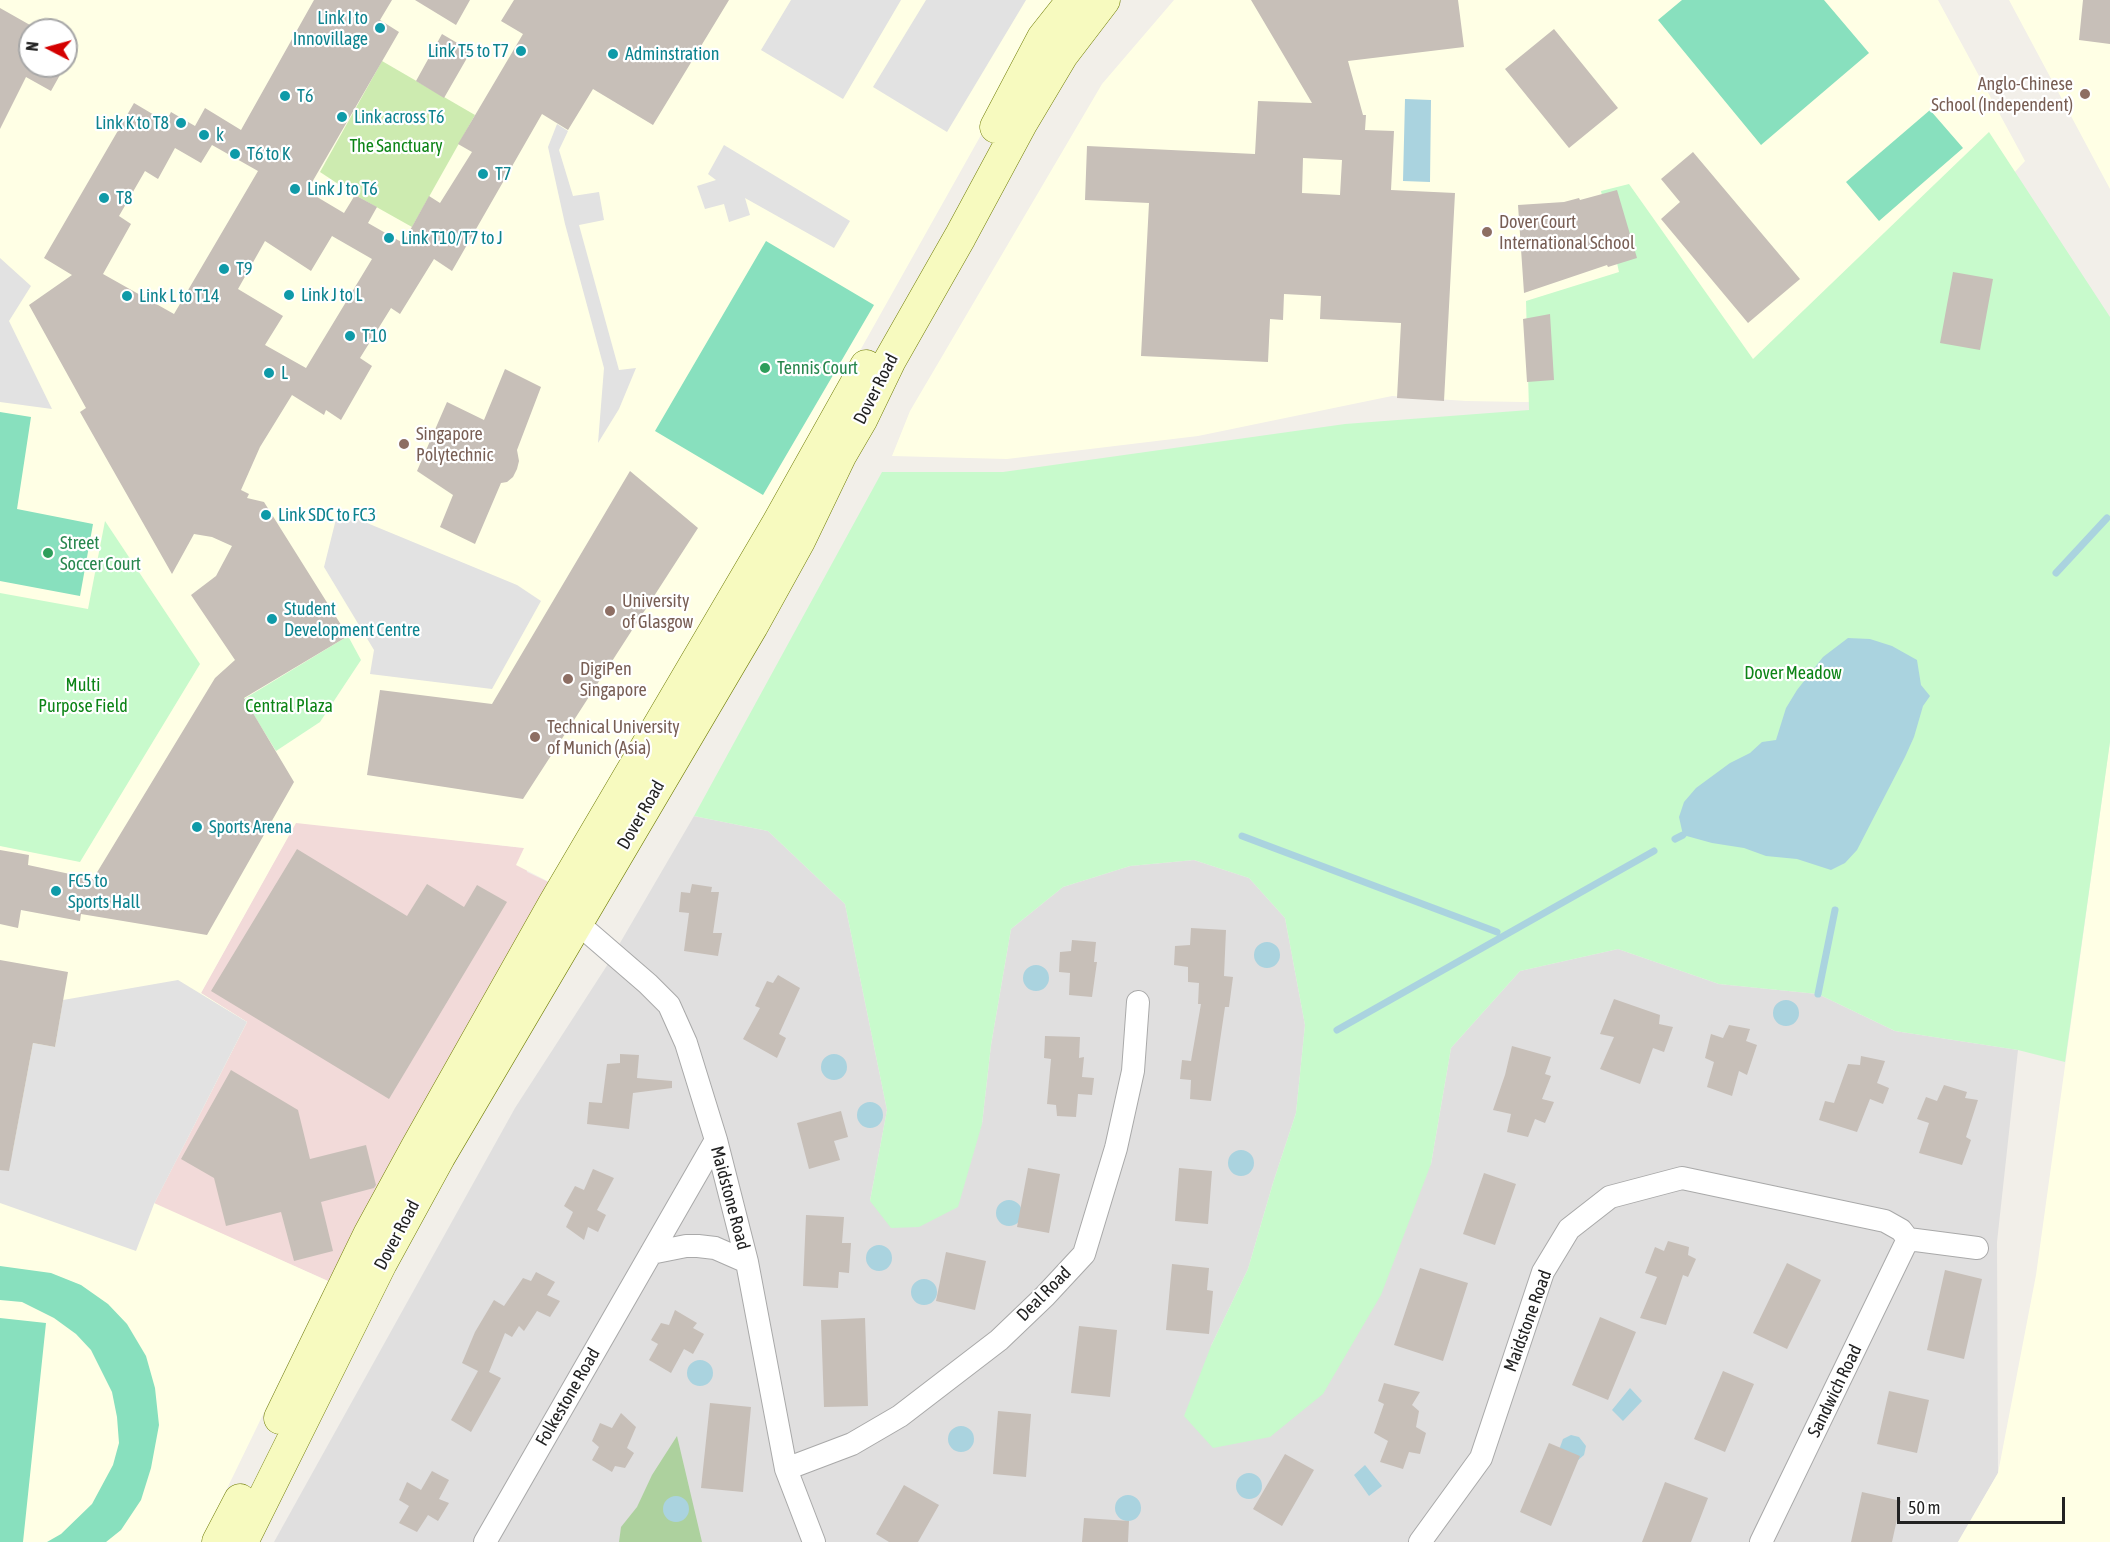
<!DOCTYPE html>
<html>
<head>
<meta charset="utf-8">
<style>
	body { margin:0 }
	#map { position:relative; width:2110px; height:1542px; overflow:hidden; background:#f2efe9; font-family:"Asap Condensed",sans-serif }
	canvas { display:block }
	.north { position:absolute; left:18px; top:18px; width:60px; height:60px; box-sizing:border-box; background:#fff; border:2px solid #a7a7a7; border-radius:50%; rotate:276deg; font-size:16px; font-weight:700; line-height:24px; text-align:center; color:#222 }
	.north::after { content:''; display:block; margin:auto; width:21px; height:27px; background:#d40000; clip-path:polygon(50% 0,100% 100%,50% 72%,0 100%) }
	.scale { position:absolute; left:1897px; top:1497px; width:168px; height:27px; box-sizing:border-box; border:3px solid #222; border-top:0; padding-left:8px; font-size:18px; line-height:21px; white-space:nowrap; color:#222; -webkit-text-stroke:4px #fff; paint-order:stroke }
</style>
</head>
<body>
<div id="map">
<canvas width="2110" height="1542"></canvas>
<div class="north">N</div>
<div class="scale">50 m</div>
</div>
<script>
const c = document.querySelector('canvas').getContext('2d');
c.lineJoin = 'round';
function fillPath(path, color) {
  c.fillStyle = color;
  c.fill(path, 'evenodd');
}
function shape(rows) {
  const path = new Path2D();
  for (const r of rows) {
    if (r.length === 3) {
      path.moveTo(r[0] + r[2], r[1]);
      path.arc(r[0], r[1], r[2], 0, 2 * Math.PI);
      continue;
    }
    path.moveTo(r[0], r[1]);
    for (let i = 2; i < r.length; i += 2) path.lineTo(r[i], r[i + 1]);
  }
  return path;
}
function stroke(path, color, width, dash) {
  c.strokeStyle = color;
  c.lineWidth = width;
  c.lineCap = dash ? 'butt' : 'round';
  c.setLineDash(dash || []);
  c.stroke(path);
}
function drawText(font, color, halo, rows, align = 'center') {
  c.font = font + ' "Asap Condensed",sans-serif';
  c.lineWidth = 4.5;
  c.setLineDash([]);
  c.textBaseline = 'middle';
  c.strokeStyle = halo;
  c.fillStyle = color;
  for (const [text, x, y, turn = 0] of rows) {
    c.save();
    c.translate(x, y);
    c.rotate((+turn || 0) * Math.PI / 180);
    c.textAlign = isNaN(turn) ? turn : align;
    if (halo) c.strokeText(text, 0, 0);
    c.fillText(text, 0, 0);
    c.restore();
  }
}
const residential = shape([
	[694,816,768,831,845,904,887,1110,870,1201,982,1124,991,1045,1011,929,1063,887,1130,866,1194,860,1249,878,1285,918,1305,1025,1296,1113,1273,1183,1248,1269,1211,1346,1431,1164,1451,1048,1520,971,1618,949,1719,984,1818,994,1895,1031,2018,1050,1997,1242,1998,1473,1958,1542,274,1542,515,1108,606,967]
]);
const commercial = shape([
	[296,822,525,848,527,872,559,887,328,1281,154,1204,247,1022,201,993]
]);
const education = shape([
	[0,0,1066,0,1036,37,559,887,516,865,524,848,296,823,201,993,247,1022,154,1203,328,1281,201,1542,0,1542],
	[30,30,66,30,66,66,30,66],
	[1174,0,1938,0,2025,161,1895,302,1750,406,1466,401,1392,396,1198,436,1007,459,892,456,910,411,1102,84],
	[2009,0,2110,0,2110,189],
	[2110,741,2110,1542,1958,1542,1998,1473,2036,1275]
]);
const grass = shape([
	[382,61,475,115,412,227,355,195,320,172]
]);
const forest = shape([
	[677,1436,702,1542,619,1542,621,1527,637,1507,652,1475]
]);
const park = shape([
	[1989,132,2110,317,2110,742,2065,1062,2018,1050,1895,1031,1818,994,1719,984,1618,949,1520,971,1451,1048,1431,1164,1381,1295,1323,1394,1270,1437,1213,1448,1184,1416,1211,1346,1248,1269,1273,1183,1296,1113,1305,1025,1285,918,1249,878,1194,860,1130,866,1063,887,1011,929,991,1045,982,1124,958,1207,919,1227,891,1228,870,1201,887,1110,845,904,768,831,694,816,882,472,1003,472,1345,424,1529,410,1526,301,1619,272,1601,191,1629,184,1753,359],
	[105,521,200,664,80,862,0,846,0,593,88,609],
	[348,636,361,660,320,722,276,751,244,699]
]);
const pitch = shape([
	[1682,0,1824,0,1869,53,1761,145,1658,20],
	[1930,110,1963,148,1879,221,1846,182],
	[766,241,874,305,763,495,655,431],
	[0,412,31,417,17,509,93,524,80,596,0,581],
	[0,1266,51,1273,81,1285,108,1304,127,1324,146,1356,155,1388,159,1425,151,1468,141,1500,121,1530,106,1542,47,1542,61,1534,92,1504,113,1465,119,1443,117,1417,112,1392,91,1350,76,1334,54,1318,22,1302,0,1300],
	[0,1318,46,1323,23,1542,0,1542]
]);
const parking = shape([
	[791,0,901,0,843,99,761,50],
	[926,0,1026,0,947,132,873,87],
	[557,124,568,131,559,150,573,196,599,192,604,220,579,225,619,370,636,368,619,409,598,443,604,368,565,224,548,147],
	[724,145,850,221,834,248,745,198,750,215,729,222,724,204,705,209,697,186,716,180,708,174],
	[0,258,31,286,9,321,52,409,0,402],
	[338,511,517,585,541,601,492,689,370,674,374,650,324,567],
	[178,980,247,1022,154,1204,136,1251,0,1203,0,1152,12,1154,33,1043,55,1047,63,1000]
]);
const water = shape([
	[1405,99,1431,100,1430,182,1403,181],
	[1848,638,1870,639,1892,646,1917,660,1921,685,1930,696,1923,706,1914,737,1905,757,1857,850,1845,863,1831,870,1797,859,1766,856,1744,848,1712,843,1683,835,1679,817,1684,802,1696,788,1730,763,1750,753,1762,742,1776,740,1786,708,1797,690,1823,657],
	[1267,955,13],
	[1036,978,13],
	[1786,1013,13],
	[834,1067,13],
	[870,1115,13],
	[1241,1163,13],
	[1009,1213,13],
	[879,1258,13],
	[924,1292,13],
	[700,1373,13],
	[1630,1388,1642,1401,1623,1421,1612,1410],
	[961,1439,13],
	[1571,1435,1579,1437,1586,1446,1584,1455,1577,1461,1559,1450,1563,1439],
	[1365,1465,1382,1486,1369,1496,1354,1475],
	[1249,1486,13],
	[1128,1508,13],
	[676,1509,13]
]);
const stream = shape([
	[2056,573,2107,518],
	[1242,836,1497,932],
	[1675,839,1683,835],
	[1818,994,1835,910],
	[1337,1030,1654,851]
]);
const building = shape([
	[314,0,392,0,380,20,399,32,307,191,344,213,355,195,377,207,368,223,403,243,429,196,440,203,472,152,458,144,523,34,501,21,514,0,729,0,653,125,593,89,568,130,542,114,452,271,434,259,400,314,391,308,360,358,372,366,341,420,326,410,324,415,292,395,260,447,241,490,249,494,247,498,264,502,348,636,244,698,294,782,207,935,81,914,80,921,21,910,18,928,0,924,0,850,29,855,28,865,93,879,215,678,235,660,191,595,216,576,232,546,212,537,194,534,172,574,80,412,86,408,29,305,72,275,44,258,134,103,166,122,171,112,195,126,205,108,241,130],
	[212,145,258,171,174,314,103,274,131,224,119,216,145,171,158,179,175,148,201,163],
	[332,236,372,259,306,368,265,345,283,316,238,289,265,241,311,271],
	[415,0,470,0,456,25],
	[1251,0,1458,0,1464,47,1348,61,1363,115,1366,115,1365,130,1394,131,1391,190,1455,193,1444,401,1397,398,1401,323,1320,319,1321,296,1284,294,1283,320,1270,319,1268,362,1141,356,1149,203,1085,200,1087,146,1255,154,1258,101,1312,103],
	[1303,158,1342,160,1340,195,1302,193],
	[2083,0,2110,0,2110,44,2079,40],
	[0,8,30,25,30,66,65,66,51,91,26,77,0,129],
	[1554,29,1618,108,1569,148,1505,69],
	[442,34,471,51,444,98,416,81],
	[1693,152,1800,279,1748,323,1661,219,1680,202,1661,179],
	[1617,190,1637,258,1608,267,1607,265,1524,293,1518,205,1564,202,1579,198,1580,200],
	[1953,272,1993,279,1980,350,1940,343],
	[1550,314,1554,380,1527,382,1523,319],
	[505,369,541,387,517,450,519,461,517,469,513,477,507,482,501,483,475,544,440,527,453,495,417,471,447,402,484,420],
	[630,471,698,528,523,799,367,775,380,690,492,704],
	[297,849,407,916,427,884,464,907,477,885,507,902,389,1099,211,991],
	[692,884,712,887,711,892,719,892,713,933,722,933,718,956,684,951,689,913,679,912,681,892,690,893],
	[1191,928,1226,930,1224,976,1233,977,1229,1007,1225,1007,1211,1101,1190,1099,1191,1080,1180,1079,1182,1060,1191,1061,1201,1004,1198,1004,1199,983,1188,982,1188,967,1174,965,1175,946,1190,945],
	[1072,940,1096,942,1094,962,1097,962,1092,997,1069,995,1070,973,1059,972,1060,952,1071,951],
	[0,960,68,972,55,1047,33,1043,9,1171,0,1170],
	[778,975,800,988,779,1034,786,1038,777,1058,743,1039,760,1008,755,1006,767,981,773,983],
	[1614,999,1660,1015,1659,1024,1673,1027,1664,1052,1653,1048,1640,1084,1600,1069,1614,1037,1600,1034],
	[1729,1025,1750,1029,1746,1041,1757,1045,1747,1075,1739,1071,1732,1096,1707,1087,1714,1062,1705,1058,1711,1034,1723,1038],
	[1045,1036,1080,1037,1079,1058,1084,1057,1082,1077,1094,1078,1092,1095,1078,1094,1076,1117,1057,1116,1056,1105,1047,1104,1051,1059,1044,1058],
	[1512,1046,1551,1057,1545,1074,1551,1076,1542,1099,1554,1102,1545,1123,1535,1119,1528,1137,1507,1132,1511,1114,1493,1110,1505,1075],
	[620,1054,639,1055,637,1078,672,1081,672,1088,633,1093,629,1129,587,1124,589,1102,602,1103,607,1064,620,1063],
	[1861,1056,1885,1061,1877,1083,1889,1088,1883,1104,1870,1099,1857,1132,1819,1120,1825,1101,1834,1103,1848,1064,1860,1065],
	[231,1070,298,1110,310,1159,366,1145,376,1185,374,1188,321,1202,333,1251,294,1261,281,1212,226,1226,214,1178,181,1159],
	[1944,1085,1967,1092,1965,1098,1978,1100,1966,1137,1971,1140,1962,1165,1919,1153,1929,1123,1917,1119,1926,1097,1937,1101],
	[841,1111,848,1137,834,1141,840,1160,809,1169,797,1123],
	[1028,1168,1060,1174,1049,1233,1017,1227],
	[1179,1168,1212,1171,1208,1224,1175,1221],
	[593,1169,614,1178,597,1210,606,1215,598,1232,588,1227,584,1240,566,1227,573,1212,564,1206,575,1186,584,1190],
	[1484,1173,1516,1184,1495,1245,1463,1234],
	[806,1215,844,1217,842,1243,851,1243,849,1273,839,1272,838,1288,803,1286],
	[1668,1241,1689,1247,1688,1255,1696,1259,1688,1277,1683,1275,1666,1325,1640,1318,1657,1277,1645,1273,1655,1247,1664,1251],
	[946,1252,986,1261,975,1310,936,1301],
	[1787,1263,1821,1280,1787,1349,1753,1333],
	[1172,1264,1209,1268,1207,1290,1213,1291,1209,1334,1166,1330],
	[1420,1268,1468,1283,1443,1361,1394,1345],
	[1945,1270,1982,1279,1964,1359,1927,1350],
	[536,1272,555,1282,547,1295,560,1301,550,1317,537,1311,524,1331,519,1326,512,1337,505,1333,489,1372,501,1378,471,1432,451,1420,478,1371,462,1363,475,1332,494,1300,504,1306,523,1278,531,1281],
	[675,1310,697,1323,693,1328,704,1334,693,1354,684,1349,671,1373,649,1360,658,1344,651,1340,661,1323,669,1325],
	[1600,1317,1636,1332,1608,1400,1572,1385],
	[865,1318,868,1406,824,1407,821,1320],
	[1079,1326,1117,1330,1110,1397,1071,1393],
	[1723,1371,1754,1384,1725,1452,1694,1439],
	[1384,1383,1420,1392,1412,1405,1419,1411,1416,1427,1426,1433,1420,1454,1409,1452,1403,1469,1380,1462,1388,1441,1374,1433,1384,1404,1378,1401],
	[1889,1391,1929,1400,1917,1453,1877,1444],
	[710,1403,751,1407,743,1492,701,1488],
	[998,1411,1031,1414,1026,1477,993,1474],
	[621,1413,636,1427,627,1448,634,1453,625,1468,615,1466,612,1472,592,1460,599,1447,592,1441,600,1423,612,1428],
	[1549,1443,1580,1456,1551,1526,1520,1512],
	[1285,1454,1314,1470,1282,1526,1253,1509],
	[432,1471,449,1480,439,1499,449,1503,438,1521,428,1515,417,1532,399,1523,409,1506,399,1500,407,1482,421,1490],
	[1665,1482,1708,1498,1691,1542,1642,1542],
	[904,1485,939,1505,918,1542,889,1542,876,1534],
	[1862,1492,1901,1501,1892,1542,1851,1542],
	[1084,1518,1129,1521,1128,1542,1082,1542]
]);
const street = shape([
	[567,914,648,984,669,1005,686,1043,716,1140,747,1262,786,1469,814,1542],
	[1908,1239,1977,1248],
	[651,1253,686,1246,698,1246,715,1248,747,1262],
	[786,1469,852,1444,900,1416,999,1340,1045,1296,1084,1254,1116,1148,1133,1071,1138,1002],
	[485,1542,716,1140],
	[1420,1542,1481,1458,1543,1272,1569,1229,1610,1197,1682,1178,1885,1221,1901,1230,1908,1239],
	[1761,1542,1908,1239]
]);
const secondary = shape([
	[996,127,1043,38,1073,0],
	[280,1418,369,1235,417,1147,554,904,778,523,866,366],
	[218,1542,240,1500],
	[242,1542,381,1263,439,1157,752,626,799,541,840,456,861,420,890,360,960,237,1022,122,1062,55,1104,0]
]);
const markers = [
	[380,28,6,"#0f9aa8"],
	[521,51,6,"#0f9aa8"],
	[613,54,6,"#0f9aa8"],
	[2085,94,6,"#8d6e63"],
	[285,96,6,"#0f9aa8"],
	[342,117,6,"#0f9aa8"],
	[181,123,6,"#0f9aa8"],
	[204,135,6,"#0f9aa8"],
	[235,154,6,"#0f9aa8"],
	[483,174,6,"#0f9aa8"],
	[295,189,6,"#0f9aa8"],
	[104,198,6,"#0f9aa8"],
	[1487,232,6,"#8d6e63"],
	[389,238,6,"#0f9aa8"],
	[224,269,6,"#0f9aa8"],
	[289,295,6,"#0f9aa8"],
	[127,296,6,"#0f9aa8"],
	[350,336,6,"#0f9aa8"],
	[765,368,6,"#2e9e5b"],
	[269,373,6,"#0f9aa8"],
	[404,444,6,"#8d6e63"],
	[266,515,6,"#0f9aa8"],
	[48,553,6,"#2e9e5b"],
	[610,611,6,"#8d6e63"],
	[272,619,6,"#0f9aa8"],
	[568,679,6,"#8d6e63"],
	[535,737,6,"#8d6e63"],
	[197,827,6,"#0f9aa8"],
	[56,891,6,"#0f9aa8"]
];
const cultureNames = [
	["Link I to",368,18,"right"],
	["Innovillage",368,39,"right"],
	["Link T5 to T7",509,51,"right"],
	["Adminstration",625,54],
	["T6",297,96],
	["Link across T6",354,117],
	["Link K to T8",169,123,"right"],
	["k",216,135],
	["T6 to K",247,154],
	["T7",495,174],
	["Link J to T6",307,189],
	["T8",116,198],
	["Link T10/T7 to J",401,238],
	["T9",236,269],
	["Link J to L",301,295],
	["Link L to T14",139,296],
	["T10",362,336],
	["L",281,373],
	["Link SDC to FC3",278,515],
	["Student",284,609],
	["Development Centre",284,630],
	["Sports Arena",209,827],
	["FC5 to",68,881],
	["Sports Hall",68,902]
];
const educationNames = [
	["Anglo-Chinese",2073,84,"right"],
	["School (Independent)",2073,105,"right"],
	["Dover Court",1499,222],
	["International School",1499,243],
	["Singapore",416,434],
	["Polytechnic",416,455],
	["University",622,601],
	["of Glasgow",622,622],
	["DigiPen",580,669],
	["Singapore",580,690],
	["Technical University",547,727],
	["of Munich (Asia)",547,748]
];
const parkNames = [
	["The Sanctuary",396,146],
	["Dover Meadow",1793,673],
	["Multi",83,685],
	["Purpose Field",83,706],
	["Central Plaza",289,706]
];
const leisureNames = [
	["Tennis Court",777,368],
	["Street",60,543],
	["Soccer Court",60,564]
];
const streetNames = [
	["Dover Road",876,389,-63],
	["Dover Road",641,815,-60],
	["Maidstone Road",730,1198,75],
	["Dover Road",397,1235,-62],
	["Deal Road",1044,1294,-45],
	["Maidstone Road",1528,1321,-70],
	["Sandwich Road",1835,1391,-64],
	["Folkestone Road",568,1397,-60]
];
fillPath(residential, '#e0dfdf');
fillPath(commercial, '#f2dad9');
fillPath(education, '#ffffe5');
fillPath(grass, '#cdebb0');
fillPath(forest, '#add19e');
fillPath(park, '#c8facc');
fillPath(pitch, '#88e0be');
fillPath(parking, '#e2e2e2');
fillPath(water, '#aad3df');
stroke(stream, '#aad3df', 7);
fillPath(building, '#c7bfb8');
stroke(street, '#a9a9a9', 24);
stroke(secondary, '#707d05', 33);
stroke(street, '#fff', 22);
stroke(secondary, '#f7fabf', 32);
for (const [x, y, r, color] of markers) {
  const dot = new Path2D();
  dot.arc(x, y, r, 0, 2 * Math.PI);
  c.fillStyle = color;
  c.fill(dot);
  stroke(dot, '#fff', 2);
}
drawText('18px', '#0d838f', '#fff', cultureNames, 'left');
drawText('18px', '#785e54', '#fff', educationNames, 'left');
drawText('18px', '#0c8416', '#fff', parkNames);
drawText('18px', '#27864d', '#fff', leisureNames, 'left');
drawText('18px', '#222', '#fff', streetNames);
</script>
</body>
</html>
